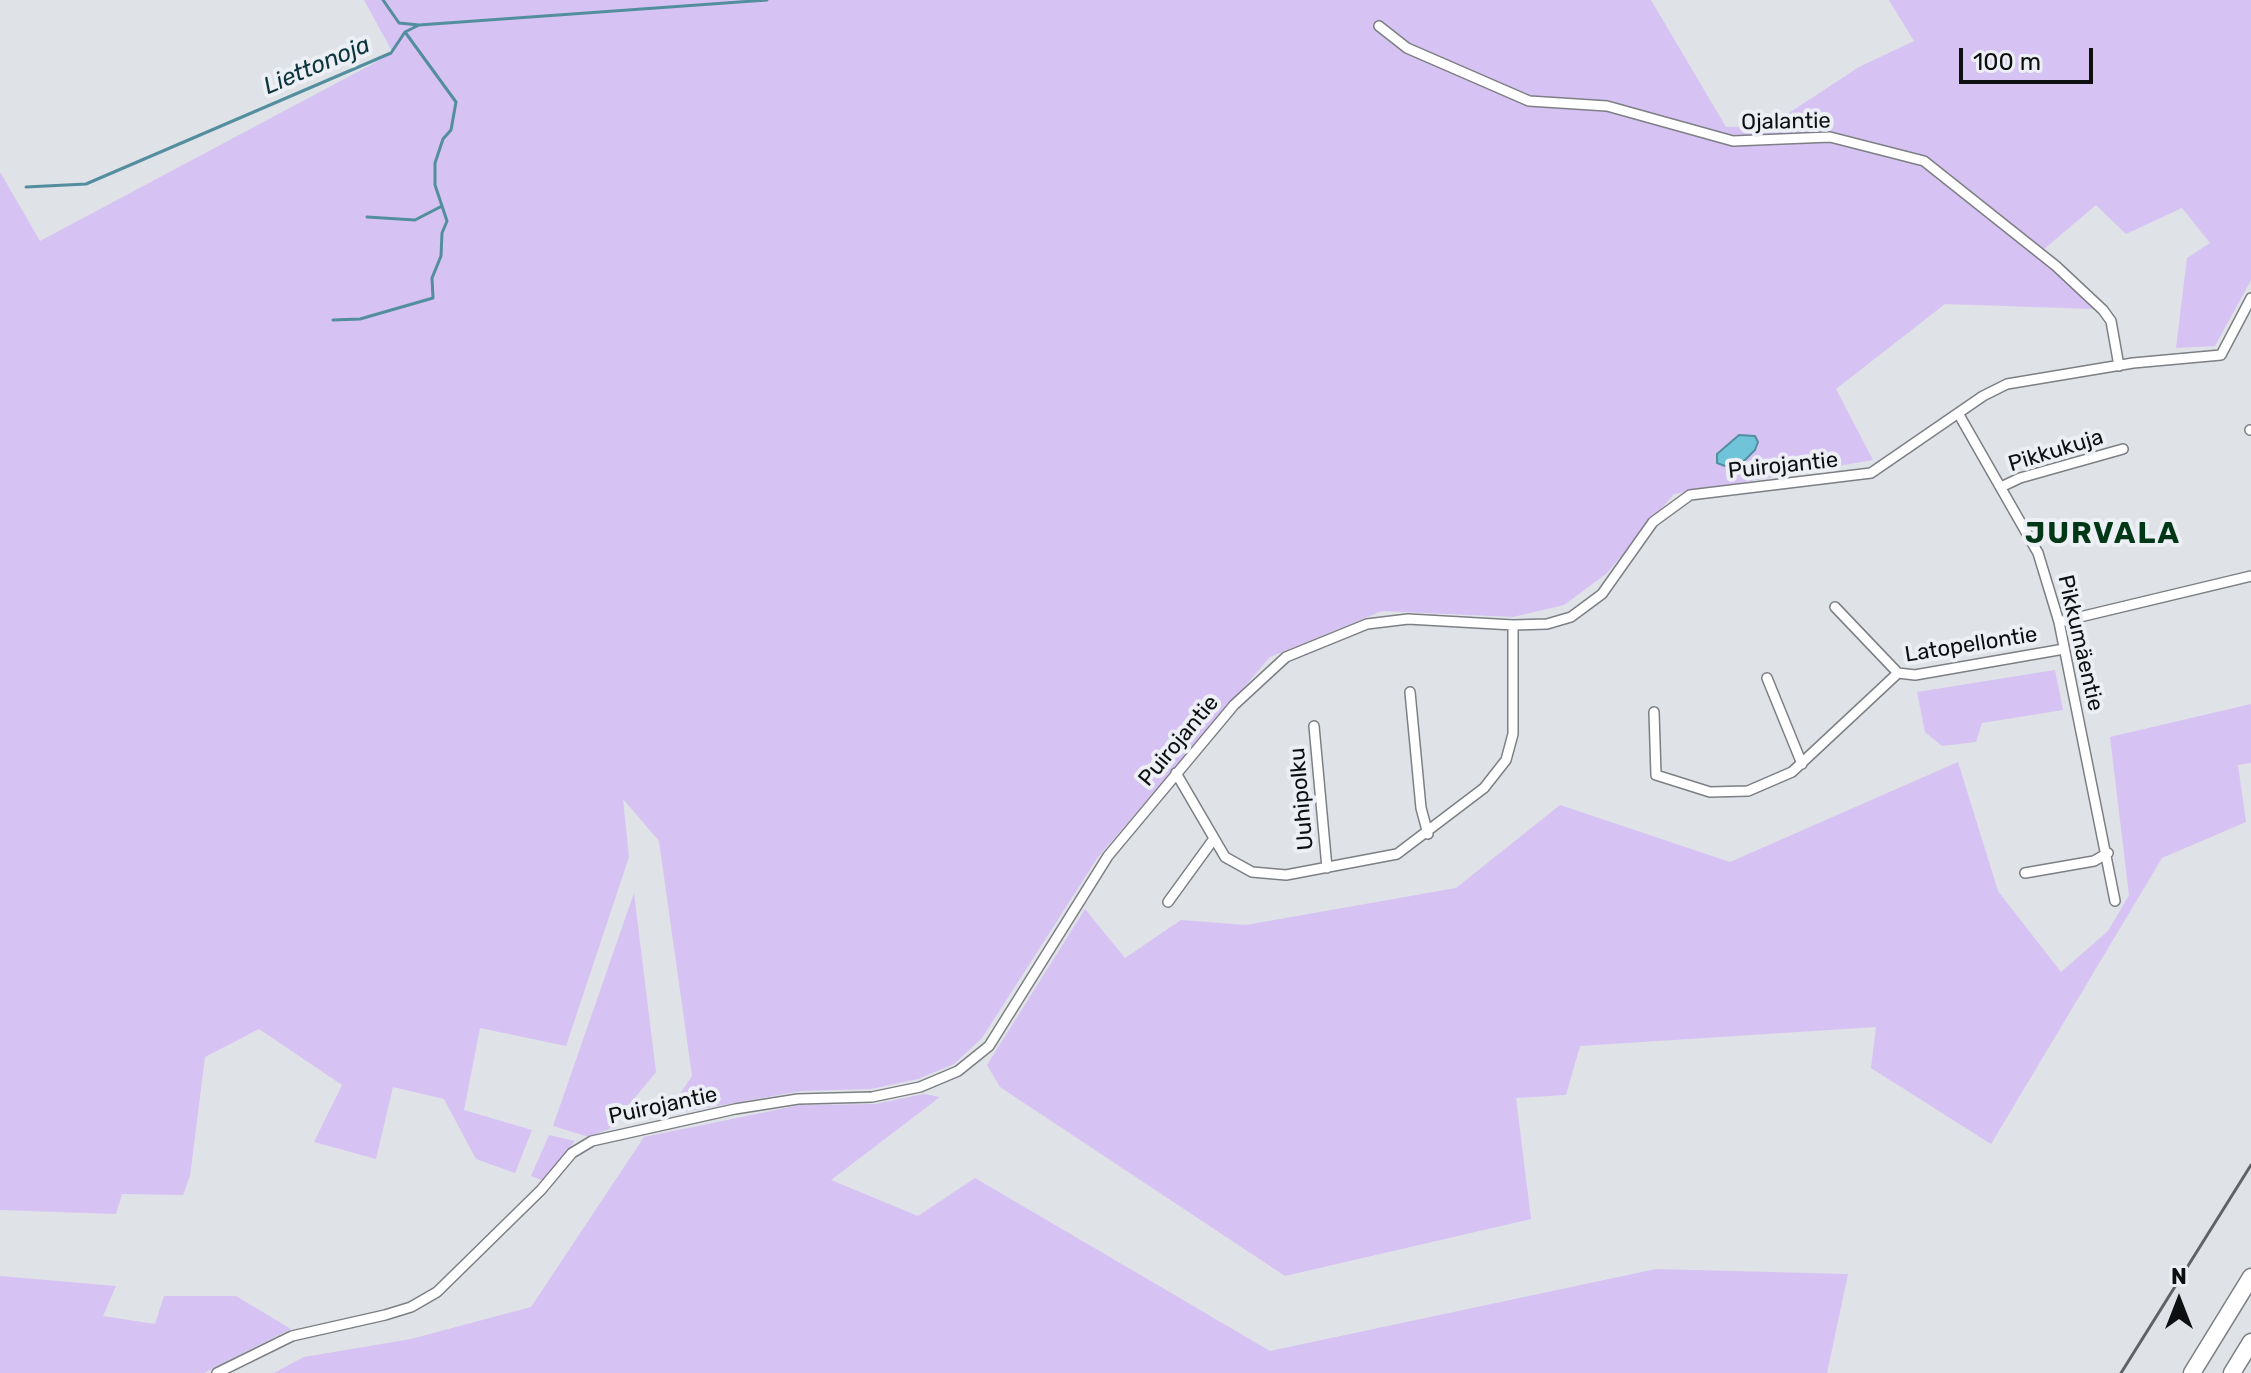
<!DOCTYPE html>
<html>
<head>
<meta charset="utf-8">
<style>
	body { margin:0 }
	#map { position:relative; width:2251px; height:1373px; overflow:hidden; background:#dfe2e7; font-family:Rubik,sans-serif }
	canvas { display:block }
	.north { position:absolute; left:2139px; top:1261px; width:80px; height:80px; -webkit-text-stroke:6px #eceff4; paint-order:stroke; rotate:0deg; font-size:22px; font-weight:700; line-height:32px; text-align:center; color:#0e0f11 }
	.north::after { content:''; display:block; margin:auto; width:28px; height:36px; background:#0e0f11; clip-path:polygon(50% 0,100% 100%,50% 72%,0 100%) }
	.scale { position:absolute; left:1959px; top:48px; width:134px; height:36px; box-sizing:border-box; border:4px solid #0e0f11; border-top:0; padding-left:10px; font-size:24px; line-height:28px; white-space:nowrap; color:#0e0f11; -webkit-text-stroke:6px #eceff4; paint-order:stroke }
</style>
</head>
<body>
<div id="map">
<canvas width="2251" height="1373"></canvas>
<div class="north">N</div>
<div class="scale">100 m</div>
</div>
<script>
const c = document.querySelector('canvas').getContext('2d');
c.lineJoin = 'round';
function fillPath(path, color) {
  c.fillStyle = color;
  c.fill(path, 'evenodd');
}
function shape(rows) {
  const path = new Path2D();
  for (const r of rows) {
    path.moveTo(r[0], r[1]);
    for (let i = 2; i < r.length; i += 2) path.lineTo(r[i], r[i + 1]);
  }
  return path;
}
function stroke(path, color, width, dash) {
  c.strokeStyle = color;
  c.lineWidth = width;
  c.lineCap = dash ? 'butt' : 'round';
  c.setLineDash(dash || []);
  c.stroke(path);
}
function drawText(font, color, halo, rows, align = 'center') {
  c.font = font + ' Rubik,sans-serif';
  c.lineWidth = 8;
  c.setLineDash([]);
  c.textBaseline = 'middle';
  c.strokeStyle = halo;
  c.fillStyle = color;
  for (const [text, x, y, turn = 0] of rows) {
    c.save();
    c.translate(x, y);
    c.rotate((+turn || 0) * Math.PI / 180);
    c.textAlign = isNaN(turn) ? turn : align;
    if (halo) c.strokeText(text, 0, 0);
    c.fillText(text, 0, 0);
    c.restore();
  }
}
const green = shape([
	[364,0,1651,0,1726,127,1769,126,1859,67,1914,41,1889,0,2251,0,2251,280,2215,346,2176,348,2187,258,2210,243,2182,208,2126,234,2096,205,2037,255,2095,309,1945,304,1836,389,1873,460,1674,494,1606,574,1564,605,1513,617,1382,611,1270,657,1098,857,982,1038,954,1064,918,1079,871,1089,801,1091,666,1115,692,1076,659,841,623,799,629,857,566,1046,480,1028,464,1110,532,1130,515,1173,476,1159,444,1099,393,1087,376,1159,314,1142,342,1085,259,1029,205,1057,190,1176,183,1195,122,1194,116,1214,0,1210,0,172,40,241,393,53],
	[2055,670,2063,710,1982,723,1976,742,1942,746,1925,732,1917,692],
	[2251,704,2251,763,2238,765,2246,822,2162,858,1991,1144,1871,1068,1876,1027,1580,1046,1566,1095,1516,1098,1531,1219,1285,1276,1000,1087,987,1065,1085,909,1125,958,1181,920,1246,925,1456,888,1560,805,1730,862,1958,762,1998,891,2061,972,2108,931,2129,895,2110,737],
	[634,893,656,1072,609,1129,589,1137,553,1126],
	[924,1094,940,1097,831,1180,918,1216,975,1178,1270,1351,1656,1269,1848,1274,1827,1373,274,1373,304,1357,411,1339,531,1307,644,1137,800,1105,875,1104],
	[549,1135,575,1141,544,1181,531,1176],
	[0,1276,116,1286,103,1316,155,1324,164,1296,236,1296,291,1329,204,1373,0,1373]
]);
const water = shape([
	[1739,435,1755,436,1758,442,1755,450,1742,463,1725,466,1717,463,1717,454,1739,435]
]);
const stream = shape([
	[383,0,399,23,419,25],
	[26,187,86,184,391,53,405,32,419,25,767,0],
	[367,217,415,220,442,206],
	[333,320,360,319,433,298,432,278,441,256,442,233,447,221,435,185,435,163,443,139,451,130,456,102,405,32]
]);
const street = shape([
	[1379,26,1407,48,1529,101,1607,106,1733,141,1830,137,1924,161,2056,266,2103,310,2111,321,2119,366],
	[1958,413,2038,553,2059,622,2115,901],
	[2250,430,2251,430],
	[2001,487,2020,478,2123,449],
	[1835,607,1898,673],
	[2059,622,2251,576],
	[1767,678,1802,764],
	[1410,692,1421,808,1428,834],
	[1654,712,1656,775,1710,792,1748,791,1792,772,1898,673,1915,675,2064,649],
	[1314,726,1327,868],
	[1176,773,1225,857,1252,872,1286,875,1397,854,1484,788,1506,760,1513,734,1513,625],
	[2025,873,2094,861,2108,853],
	[1168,902,1213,840],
	[217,1373,292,1336,385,1315,411,1307,437,1292,541,1190,572,1153,592,1141,735,1109,798,1099,872,1097,920,1087,958,1071,989,1046,1108,856,1234,705,1286,657,1367,624,1408,619,1513,625,1547,624,1571,617,1602,594,1653,522,1690,495,1871,473,1983,396,2007,384,2133,363,2221,355,2251,298]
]);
const highway = shape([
	[2192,1373,2251,1277],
	[2232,1373,2251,1342]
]);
const rail = shape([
	[2121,1373,2251,1165]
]);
const streetNames = [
	["Ojalantie",1786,122,-1],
	["Pikkukuja",2056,451,-17],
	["Puirojantie",1783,466,-6],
	["Pikkumäentie",2080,643,77],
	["Latopellontie",1971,645,-9],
	["Puirojantie",1179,741,-50],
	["Uuhipolku",1302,799,-95],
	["Puirojantie",663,1106,-12]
];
const waterNames = [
	["Liettonoja",317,66,-23]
];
const districtNames = [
	["JURVALA",2103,534]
];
fillPath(green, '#d7c2f4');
fillPath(water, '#70c4da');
stroke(water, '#538e9e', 2);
stroke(stream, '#538e9e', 3);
stroke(street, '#7c7f83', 12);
stroke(highway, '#7c7f83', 19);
stroke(street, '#fff', 9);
stroke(highway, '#fff', 16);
stroke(rail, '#606265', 3);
drawText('22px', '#0e0f11', '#eceff4', streetNames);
drawText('italic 24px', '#0b343d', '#eceff4', waterNames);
c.letterSpacing = '2px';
drawText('bold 30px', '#003716', '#eceff4', districtNames);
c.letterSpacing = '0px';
</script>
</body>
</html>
